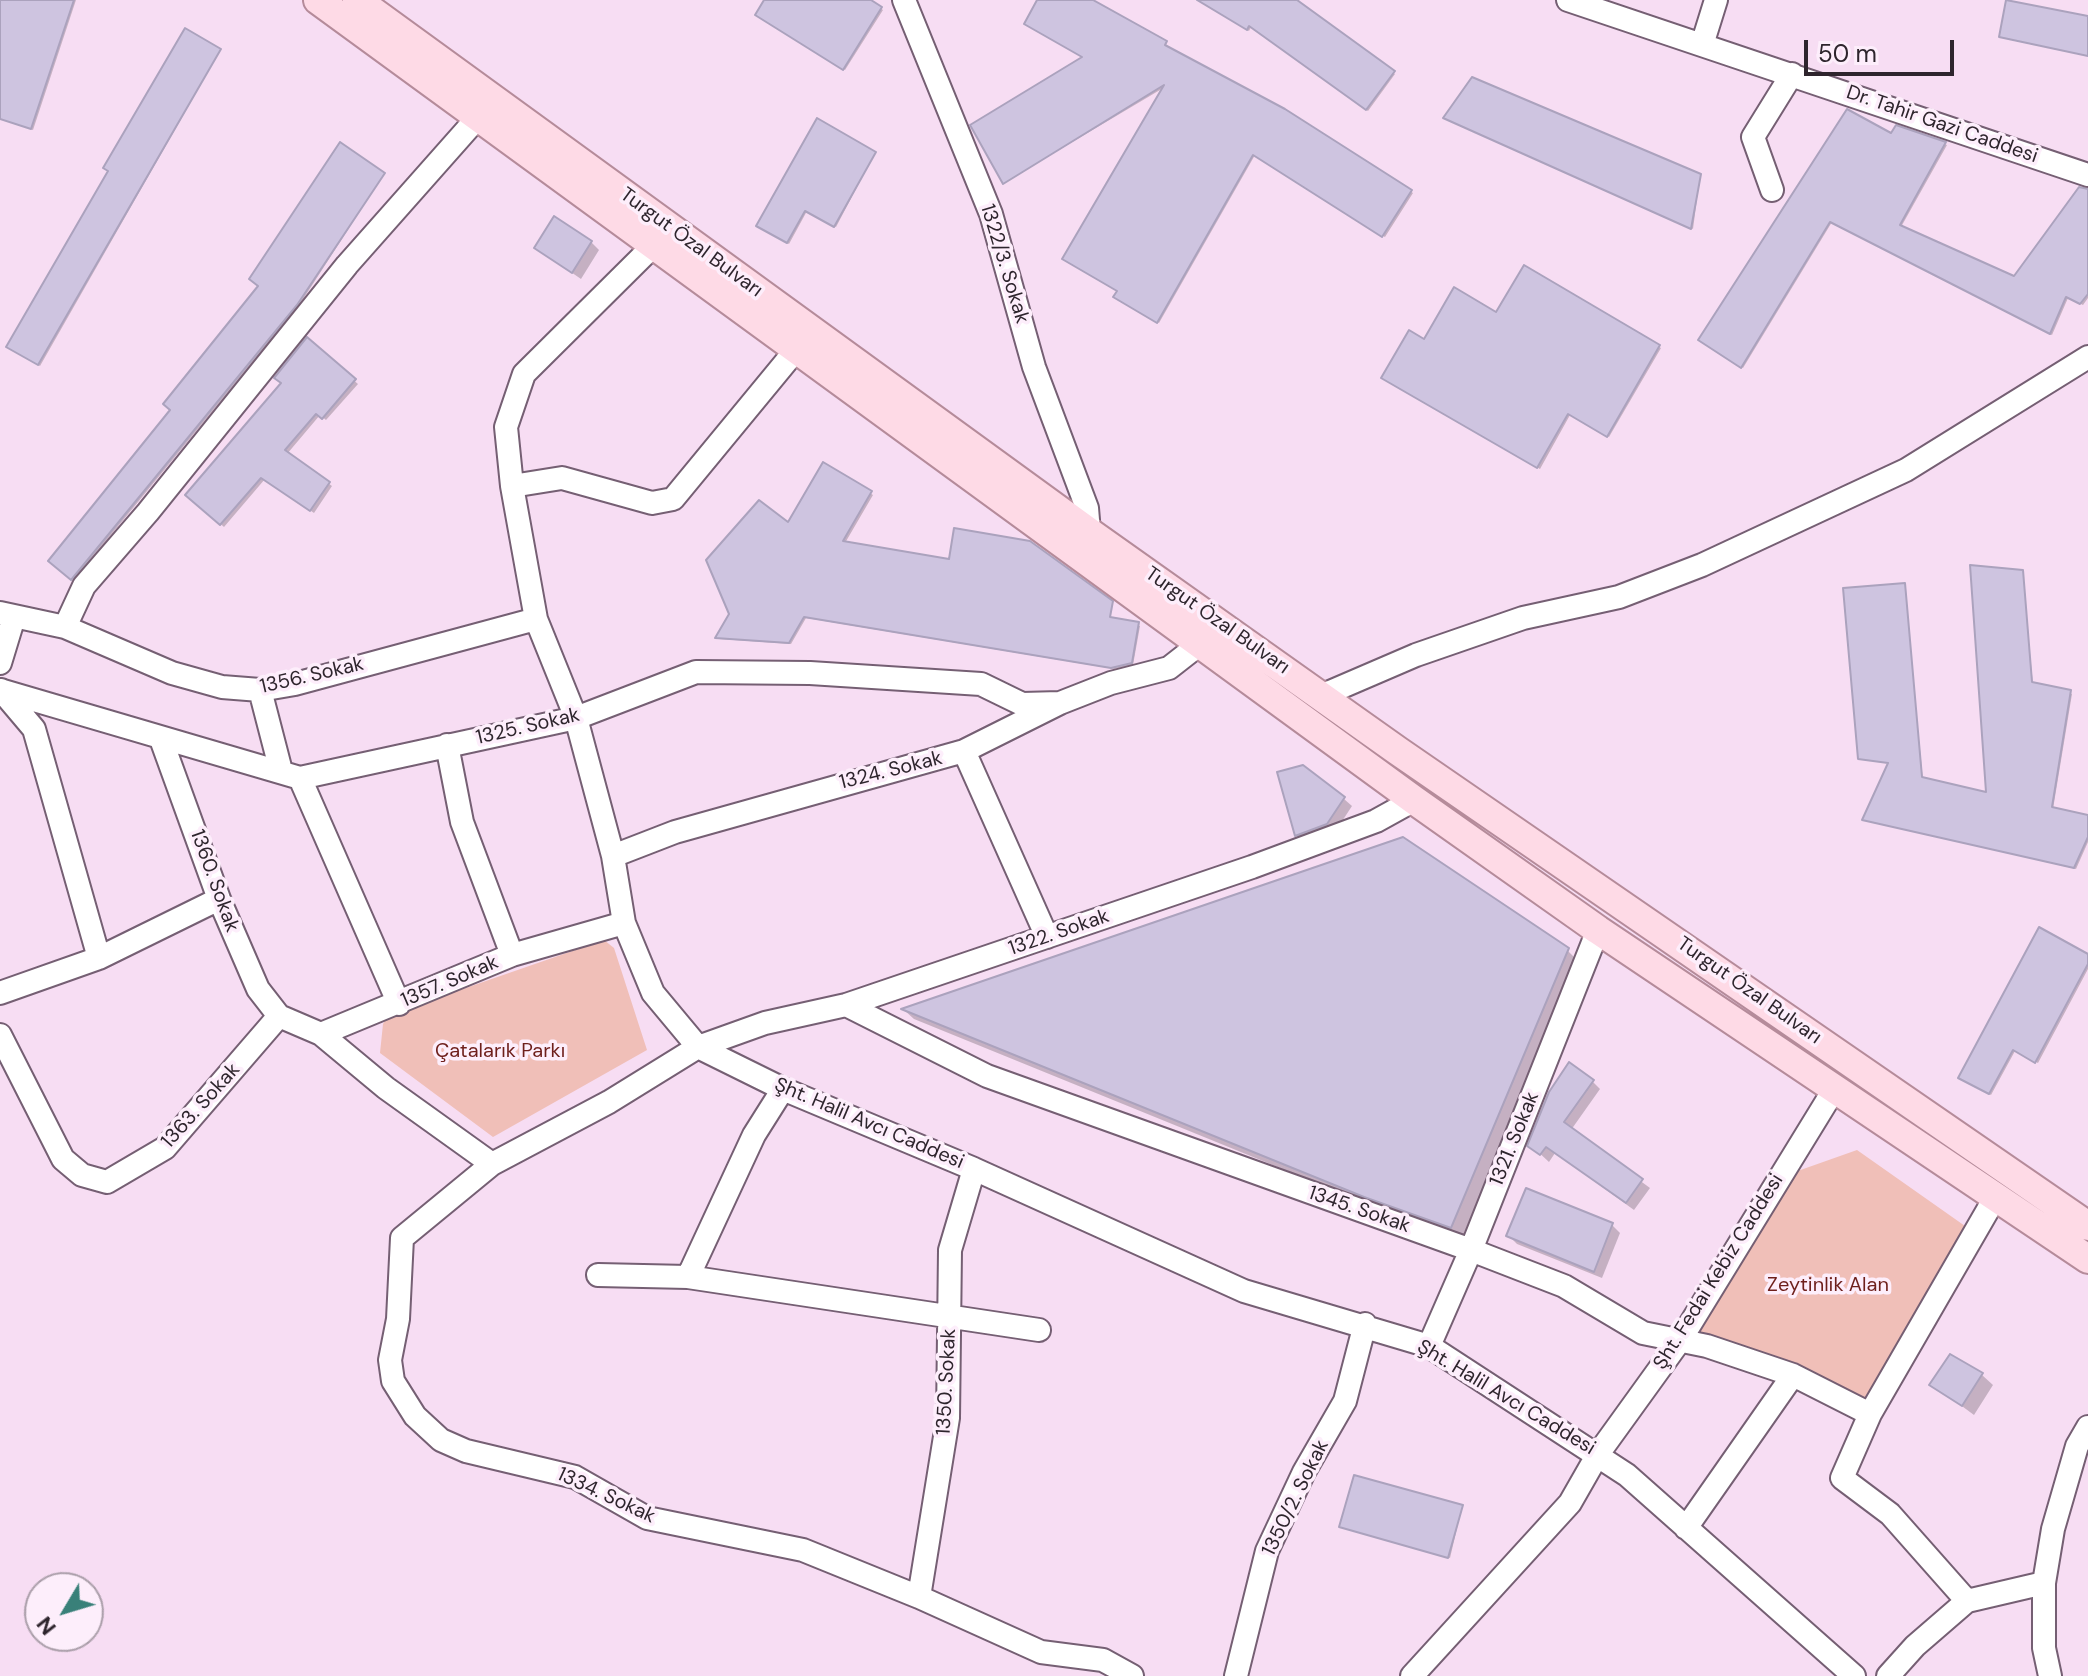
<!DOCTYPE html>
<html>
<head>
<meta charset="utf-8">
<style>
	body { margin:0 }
	#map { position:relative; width:2088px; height:1676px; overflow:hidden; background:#f7ddf3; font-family:"DM Sans",sans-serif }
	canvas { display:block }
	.north { position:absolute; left:24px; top:1572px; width:80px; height:80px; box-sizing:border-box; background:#fdeefb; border:2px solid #aa9ea9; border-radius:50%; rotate:232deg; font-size:22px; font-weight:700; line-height:32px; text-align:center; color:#2e252d }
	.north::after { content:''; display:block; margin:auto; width:28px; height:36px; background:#398079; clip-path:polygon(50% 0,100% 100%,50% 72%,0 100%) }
	.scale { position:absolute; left:1804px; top:40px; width:150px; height:36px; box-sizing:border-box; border:4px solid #2e252d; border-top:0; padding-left:10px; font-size:24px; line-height:28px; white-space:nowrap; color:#2e252d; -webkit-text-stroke:6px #fdeefb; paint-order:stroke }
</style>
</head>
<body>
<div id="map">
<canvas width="2088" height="1676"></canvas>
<div class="north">N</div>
<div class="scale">50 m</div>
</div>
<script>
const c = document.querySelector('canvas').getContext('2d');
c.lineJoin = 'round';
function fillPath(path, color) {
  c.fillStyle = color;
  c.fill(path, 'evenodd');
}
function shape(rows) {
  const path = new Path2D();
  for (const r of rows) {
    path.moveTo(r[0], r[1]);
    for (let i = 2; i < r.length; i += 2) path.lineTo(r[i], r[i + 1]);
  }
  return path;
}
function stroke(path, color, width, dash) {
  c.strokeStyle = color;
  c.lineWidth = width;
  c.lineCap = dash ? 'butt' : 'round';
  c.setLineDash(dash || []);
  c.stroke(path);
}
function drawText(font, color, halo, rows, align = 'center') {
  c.font = font + ' "DM Sans",sans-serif';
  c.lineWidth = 7;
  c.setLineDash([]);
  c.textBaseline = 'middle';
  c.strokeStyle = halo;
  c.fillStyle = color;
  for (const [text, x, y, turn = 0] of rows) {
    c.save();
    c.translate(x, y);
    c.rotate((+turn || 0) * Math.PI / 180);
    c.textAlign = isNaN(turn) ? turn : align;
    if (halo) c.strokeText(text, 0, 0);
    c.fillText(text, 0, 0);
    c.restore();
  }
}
const green = shape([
	[604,940,614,948,647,1050,493,1137,380,1053,383,1024,388,1015],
	[1857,1150,1965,1226,1866,1404,1694,1333,1792,1173]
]);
const shadow = shape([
	[0,0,76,0,33,130,0,119],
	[766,0,868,0,883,10,845,70,759,17],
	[1039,0,1088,0,1283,112,1413,193,1385,237,1255,155,1159,323,1117,299,1165,87,1005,182,1085,57],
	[1199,0,1294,0,1395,74,1368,111,1251,27,1249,31],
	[2088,19,2088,56,2001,37],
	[220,51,40,366,10,348],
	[1448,119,1700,176,1693,229],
	[1897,128,1947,145,1901,227,2015,279,2088,193,2088,298,2083,305,2068,298,2052,335,1832,222,1743,368,1702,342],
	[875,153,836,227,807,211,789,244,761,228],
	[384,174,298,307,74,580,50,561,173,410,261,286],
	[591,242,599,250,581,279,536,248],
	[1497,315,1659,347,1661,348,1609,437,1570,415,1540,469,1385,380],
	[307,340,358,384,326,420,320,415,287,454,332,486,314,513,265,479,224,527,188,495,283,383],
	[824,465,873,495,845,543,1111,603,1111,619,1140,626,1133,665,1114,669,806,618,791,644,719,639],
	[2022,572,2033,684,2072,694,2053,809,2088,817,2088,842,2076,869,1865,820,1890,763,1860,758,1904,585,1923,780,1988,794],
	[1344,799,1352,806,1335,832,1304,843,1296,835],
	[1567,950,1578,961,1462,1238,1376,1207,914,1019,904,1010],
	[2088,956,2088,969,2038,1063,2015,1051,1991,1095,1962,1079],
	[1592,1081,1600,1089,1571,1130,1650,1188,1634,1210,1555,1153,1549,1162,1535,1149],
	[1612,1225,1620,1233,1602,1278,1517,1244,1509,1236],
	[1982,1375,1993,1385,1974,1415,1932,1384],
	[1462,1507,1450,1558,1342,1527]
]);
const building = shape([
	[0,0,74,0,31,129,0,119,0,0],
	[764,0,871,0,882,7,843,70,755,15,764,0],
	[1037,0,1093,0,1167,41,1165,45,1285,109,1412,190,1382,237,1253,155,1157,323,1113,297,1117,291,1062,259,1164,85,1003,184,970,125,1082,57,1024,24,1037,0],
	[1197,0,1297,0,1395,71,1366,110,1249,26,1247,30,1197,0],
	[2006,0,2088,16,2088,56,1999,37,2006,0],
	[185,28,221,49,38,365,6,347,108,171,103,168,185,28],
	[1472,77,1701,174,1691,229,1443,118,1472,77],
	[1847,109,1891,133,1896,125,1946,142,1900,225,2014,276,2079,187,2088,189,2088,294,2080,304,2066,297,2050,334,1830,222,1741,368,1698,340,1847,109],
	[817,118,876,152,834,227,805,211,787,243,756,226,817,118],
	[340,142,385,173,297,305,71,580,48,561,170,410,163,404,258,286,249,279,340,142],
	[554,216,592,241,572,273,534,248,554,216],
	[1524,265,1660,345,1607,437,1568,414,1537,468,1381,378,1409,330,1424,339,1454,287,1496,312,1524,265],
	[307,337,356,379,322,419,316,414,285,450,330,482,310,511,261,478,220,525,185,495,281,383,274,378,307,337],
	[823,462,872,491,843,541,949,559,954,528,1030,541,1113,601,1110,617,1139,622,1132,663,1111,668,804,617,789,643,715,638,729,614,706,560,759,500,788,522,823,462],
	[1970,565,2023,570,2032,682,2071,690,2052,807,2088,815,2088,837,2074,868,1862,820,1888,763,1858,759,1843,588,1905,583,1922,777,1986,792,1970,565],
	[1303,765,1345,797,1327,824,1295,836,1277,772,1303,765],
	[1403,837,1569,948,1451,1228,1364,1197,901,1009,1403,837],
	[2039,927,2088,954,2088,964,2035,1063,2013,1050,1989,1094,1958,1078,2039,927],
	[1569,1062,1594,1080,1564,1122,1643,1179,1626,1203,1546,1147,1540,1155,1527,1146,1549,1092,1569,1062],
	[1526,1188,1613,1223,1594,1272,1506,1236,1526,1188],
	[1950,1354,1983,1373,1962,1406,1929,1385,1950,1354],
	[1354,1475,1463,1505,1448,1558,1339,1527,1354,1475]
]);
const minor = shape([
	[904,0,991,214,1034,367,1087,508,1089,532],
	[1568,0,2088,175],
	[1702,45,1716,0],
	[1772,190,1753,137,1792,74],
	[795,351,673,499,652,503,562,478,512,486,536,619,576,718,613,856,624,923,653,993,698,1047,783,1089,974,1169,1244,1291,1429,1346,1627,1475,1854,1676],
	[512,486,506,427,524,374,653,246],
	[0,613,65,627,172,673,222,687,260,690,295,684,536,619],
	[65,627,84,586,148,512,347,265,479,116],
	[0,663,14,617],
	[0,690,300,778,576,718,696,672,810,673,981,684,1022,704,1060,703],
	[1,690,34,729,99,958],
	[260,690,281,771],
	[1323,695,1416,655,1523,618,1619,597,1702,565,1906,470,2088,357],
	[161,739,219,899,258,989,279,1016,321,1034,512,955,624,923],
	[447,745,462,822,512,955],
	[964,751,1047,937],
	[300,778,399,1004],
	[613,856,675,832,964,751,1060,703,1111,683,1169,668,1201,643],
	[0,993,99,958,219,899],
	[846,1005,987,1076,1471,1250,1564,1286,1643,1333,1707,1346,1793,1375,1870,1414],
	[321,1034,386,1088,492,1164],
	[0,1035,63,1159,82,1175,107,1182,165,1148,279,1016],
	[598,1275,688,1277,1039,1330],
	[688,1277,754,1135,783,1089],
	[1429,1346,1471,1250,1598,930],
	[1686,1528,1793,1375],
	[919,1597,948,1418,950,1250,974,1169],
	[1967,1601,1890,1514,1842,1478,1870,1414,1996,1196],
	[1132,1676,1103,1660,1041,1652,919,1597,803,1550,647,1518,575,1477,466,1451,441,1440,415,1416,393,1381,390,1360,398,1319,402,1238,492,1164,609,1102,698,1047,765,1023,846,1005,1252,867,1376,821,1414,800],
	[1236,1676,1267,1551,1304,1472,1345,1401,1365,1324],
	[1412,1676,1570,1503,1598,1454,1681,1339,1835,1088],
	[1888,1676,1915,1646,1967,1601,2044,1583],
	[2050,1676,2044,1648,2044,1583,2053,1529,2077,1446,2088,1427]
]);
const major = shape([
	[318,0,1414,800,1598,930,2088,1259],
	[357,0,1089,532,1398,751,2088,1226]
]);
const streetNames = [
	["Dr. Tahir Gazi Caddesi",1942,125,19],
	["Turgut Özal Bulvarı",691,243,36],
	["1322/3. Sokak",1004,264,73],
	["Turgut Özal Bulvarı",1217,621,35],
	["1356. Sokak",312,676,-13],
	["1325. Sokak",528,727,-13],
	["1324. Sokak",891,771,-14],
	["1360. Sokak",214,881,70],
	["1322. Sokak",1059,933,-19],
	["1357. Sokak",450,982,-23],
	["Turgut Özal Bulvarı",1749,991,35],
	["1363. Sokak",201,1106,-48],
	["Şht. Halil Avcı Caddesi",869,1124,23],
	["1321. Sokak",1515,1139,-68],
	["1345. Sokak",1359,1210,19],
	["Şht. Fedai Kebiz Caddesi",1719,1272,-58],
	["1350. Sokak",947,1382,-87],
	["Şht. Halil Avcı Caddesi",1506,1398,31],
	["1334. Sokak",606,1496,25],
	["1350/2. Sokak",1296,1498,-64]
];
const parkNames = [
	["Çatalarık Parkı",500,1052],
	["Zeytinlik Alan",1828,1286]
];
fillPath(green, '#f0bfb8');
fillPath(shadow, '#0003');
fillPath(building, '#cec4e0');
stroke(building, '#aba2bd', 2);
stroke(minor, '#755f73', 26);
stroke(major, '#b58b9a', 32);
stroke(minor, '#fff', 22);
stroke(major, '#fedae6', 28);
drawText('20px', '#2e252d', '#fdeefb', streetNames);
drawText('20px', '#6e1f1b', '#fdeefb', parkNames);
</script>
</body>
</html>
